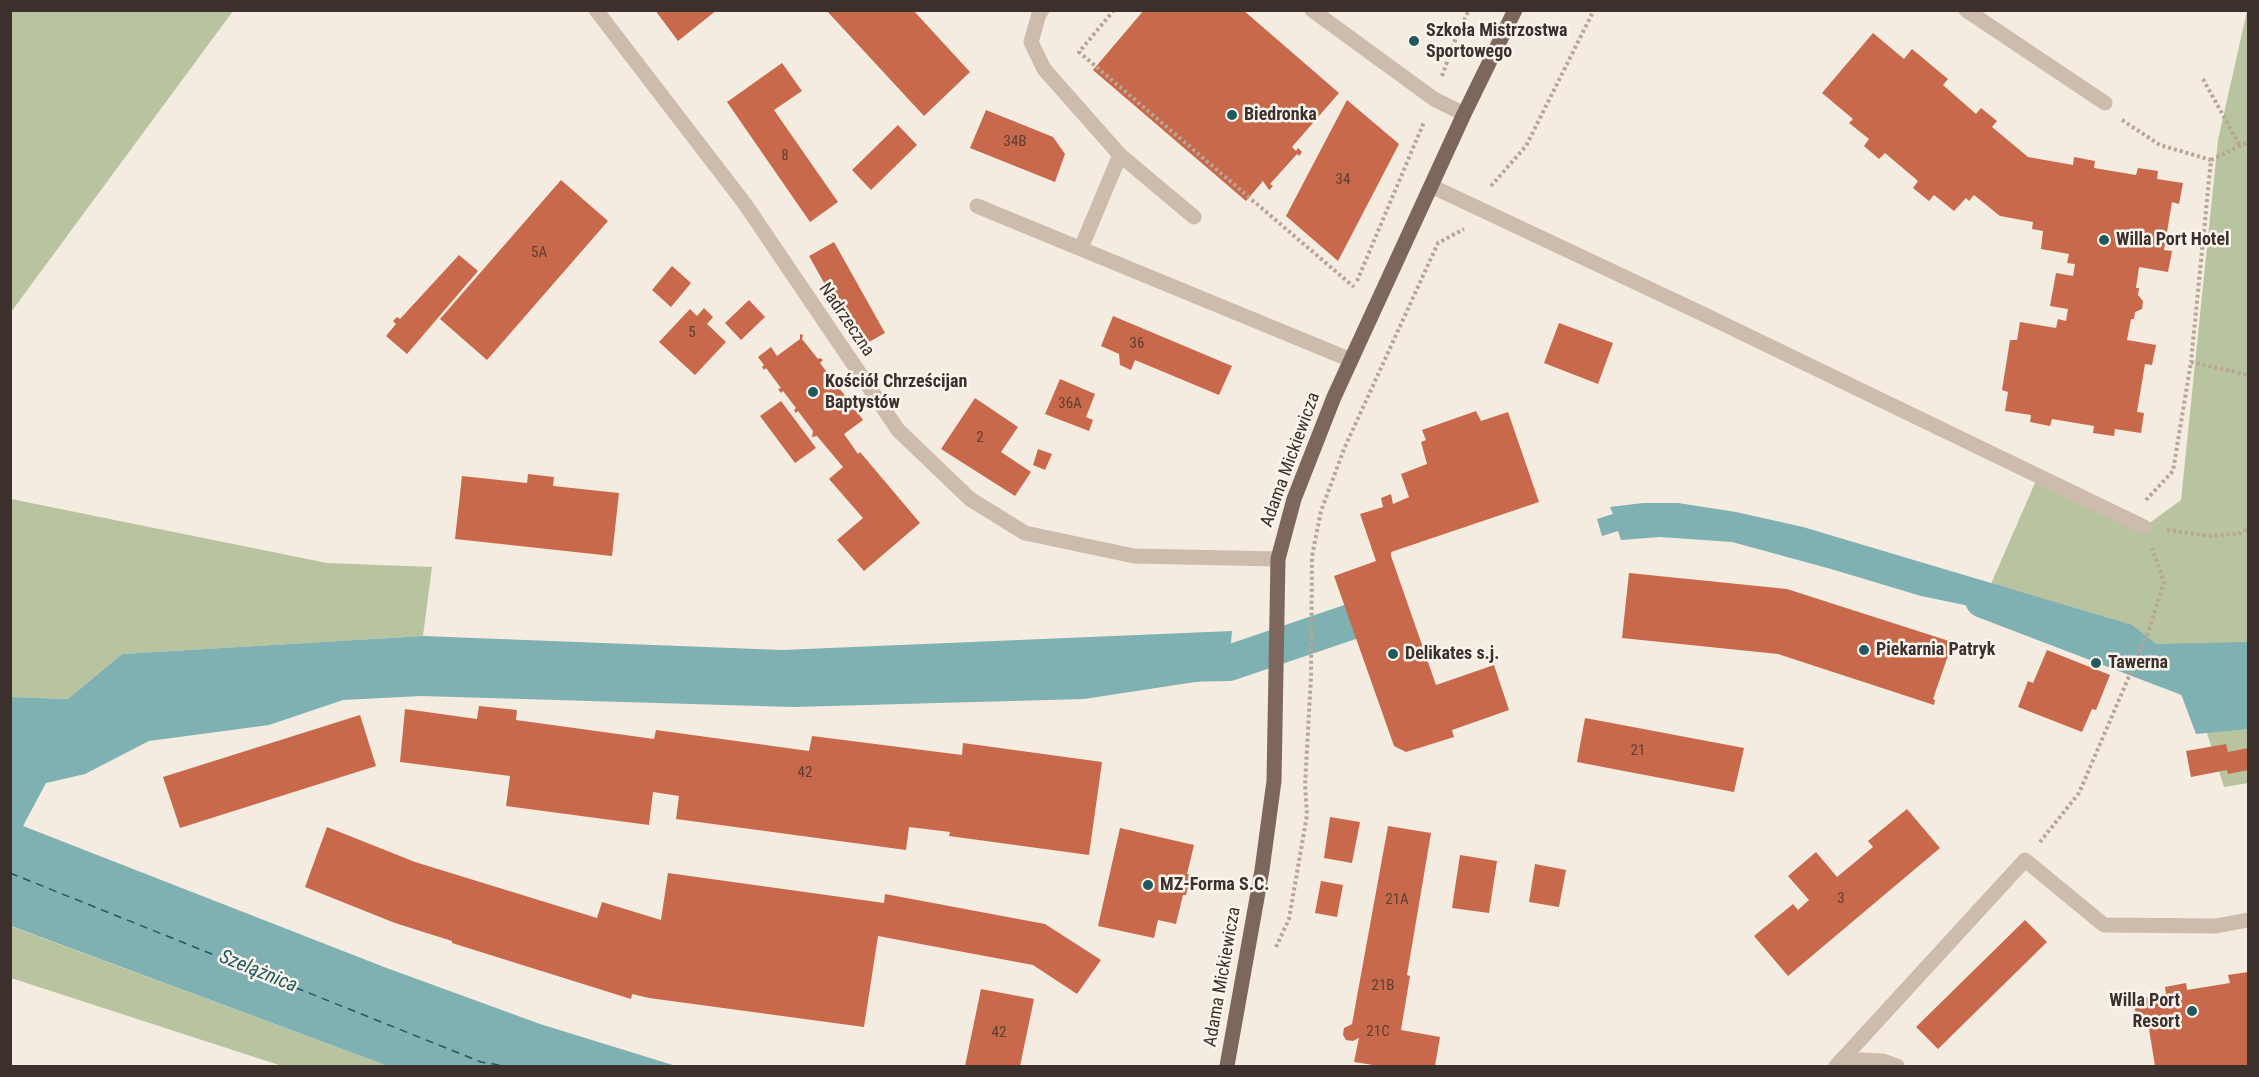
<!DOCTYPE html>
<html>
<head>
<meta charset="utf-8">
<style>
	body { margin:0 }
	#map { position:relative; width:2259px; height:1077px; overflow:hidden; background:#f4ebe1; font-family:"Roboto Condensed",sans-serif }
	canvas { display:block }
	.frame { position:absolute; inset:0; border:12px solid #3b302b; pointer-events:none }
</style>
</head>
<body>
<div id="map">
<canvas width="2259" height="1077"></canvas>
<div class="frame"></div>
</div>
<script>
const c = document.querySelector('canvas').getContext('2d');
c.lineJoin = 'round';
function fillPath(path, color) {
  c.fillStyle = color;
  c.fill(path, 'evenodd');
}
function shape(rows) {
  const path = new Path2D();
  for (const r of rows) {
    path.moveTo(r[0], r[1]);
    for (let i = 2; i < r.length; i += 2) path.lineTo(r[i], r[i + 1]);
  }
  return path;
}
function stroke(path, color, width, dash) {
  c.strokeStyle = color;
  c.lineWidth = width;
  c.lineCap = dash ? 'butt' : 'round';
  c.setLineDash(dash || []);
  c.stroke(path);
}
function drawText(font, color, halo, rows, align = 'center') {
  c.font = font + ' "Roboto Condensed",sans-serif';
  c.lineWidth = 5;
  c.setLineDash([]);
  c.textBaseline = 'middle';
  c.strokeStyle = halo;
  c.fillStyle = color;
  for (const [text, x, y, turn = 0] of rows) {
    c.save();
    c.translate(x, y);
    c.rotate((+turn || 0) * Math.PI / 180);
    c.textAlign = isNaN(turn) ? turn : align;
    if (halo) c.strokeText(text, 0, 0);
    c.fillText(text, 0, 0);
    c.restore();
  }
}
const green = shape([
	[11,10,233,11,11,312,10,11],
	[2247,11,2248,783,2224,787,2190,679,1984,600,2038,476,2144,527,2181,500,2218,140],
	[11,499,327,563,432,567,423,636,122,654,68,699,11,697],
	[10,926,388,1066,282,1066,11,978]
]);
const water = shape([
	[1643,503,1678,503,1736,512,1803,527,2132,625,2156,644,2248,642,2248,729,2196,734,2181,694,2147,674,2152,656,2049,618,2018,616,1921,596,1831,569,1732,542,1660,537,1621,540,1618,531,1602,536,1597,519,1613,514,1610,507],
	[1232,631,1228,677,1084,699,793,707,421,696,343,700,269,725,149,741,85,774,46,783,23,826,384,967,540,1024,676,1066,388,1066,11,926,11,697,68,699,122,654,423,636,782,650]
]);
const canal = shape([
	[1983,600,2190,679,2248,686],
	[1180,664,1229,663,1350,622]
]);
const ferry = shape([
	[10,873,481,1062,506,1066]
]);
const building = shape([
	[655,10,717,10,678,41],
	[826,10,913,10,970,72,924,116],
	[1144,10,1243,10,1339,93,1292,147,1296,151,1298,148,1302,152,1299,156,1297,154,1270,184,1273,186,1269,190,1263,181,1246,201,1093,70],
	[1873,33,1904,59,1912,49,1948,79,1943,85,1976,114,1981,108,1997,121,1992,127,2028,157,2073,165,2074,157,2095,161,2094,168,2136,175,2138,168,2158,171,2157,179,2183,183,2179,204,2172,202,2164,250,2172,251,2168,272,2139,267,2136,288,2139,288,2138,295,2143,301,2142,309,2135,312,2134,319,2131,319,2127,340,2156,345,2152,365,2145,364,2137,412,2144,413,2141,433,2115,429,2114,436,2093,433,2094,426,2052,419,2050,426,2030,422,2031,415,2005,411,2008,392,2002,390,2010,340,2017,340,2020,322,2056,328,2058,319,2066,321,2068,309,2050,306,2056,273,2073,276,2075,264,2067,263,2069,254,2041,249,2043,231,2032,229,2033,222,2000,216,1974,195,1969,201,1966,198,1954,211,1934,195,1929,201,1913,188,1918,181,1885,153,1879,159,1864,146,1869,139,1849,123,1853,119,1822,93],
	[782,63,802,91,774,110,838,202,810,222,727,102],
	[1347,100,1399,144,1338,261,1286,216],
	[986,110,1053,137,1065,154,1055,182,970,148],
	[898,125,917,145,871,190,852,170],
	[561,180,608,221,487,360,440,319],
	[834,242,885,333,860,347,809,256],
	[459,255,478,271,407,354,386,336,396,324,393,321,397,317,400,319],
	[672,266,691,283,671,307,652,290],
	[749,300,765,317,741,340,725,323],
	[704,308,713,317,707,324,726,342,695,375,659,342,690,309,697,316],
	[1113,316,1232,366,1219,395,1135,360,1131,370,1120,365,1119,354,1101,346],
	[1559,323,1613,343,1598,384,1544,363],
	[800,334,803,335,802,339,818,359,820,358,823,360,820,363,833,380,835,378,838,381,835,383,850,402,852,400,854,404,852,405,863,420,844,434,858,454,860,452,920,523,864,571,837,540,863,518,829,479,843,467,817,436,812,437,813,431,798,411,796,413,794,410,796,408,783,391,781,393,778,389,781,388,766,368,764,370,762,367,764,365,758,357,771,347,777,356,800,339],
	[1060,379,1095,394,1086,417,1093,420,1089,431,1045,414],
	[975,398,1018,427,1001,452,1031,472,1015,496,941,449],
	[781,401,816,448,795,463,760,416],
	[1476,411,1481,421,1508,412,1539,502,1391,552,1391,556,1436,685,1494,665,1509,710,1452,730,1454,737,1406,752,1394,746,1334,576,1376,561,1360,514,1383,507,1381,498,1391,494,1393,504,1409,497,1401,474,1427,464,1421,442,1426,440,1422,430],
	[1038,449,1052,454,1045,470,1033,465],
	[528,474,554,477,553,486,619,493,612,556,455,539,462,476,527,483],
	[1629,573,1787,589,1949,641,1949,639,1953,641,1933,699,1935,700,1934,705,1778,654,1622,638],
	[2047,650,2110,675,2096,710,2092,709,2082,732,2018,707,2028,681,2033,683],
	[479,706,517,710,516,720,654,739,656,730,809,751,812,736,962,755,963,743,1102,762,1089,855,949,836,950,832,909,827,906,850,676,819,679,796,653,792,649,825,506,806,510,776,400,762,405,709,477,719],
	[360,715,376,766,180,828,163,777],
	[1585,718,1744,748,1734,792,1577,762],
	[2226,744,2228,752,2248,748,2248,770,2228,774,2227,770,2191,777,2186,751],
	[1907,809,1940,848,1788,976,1754,936,1793,904,1798,910,1809,900,1788,876,1816,852,1837,877,1873,847,1868,841],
	[1330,817,1360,822,1352,863,1324,858],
	[1388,826,1431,833,1407,975,1410,976,1401,1030,1440,1037,1435,1066,1379,1066,1354,1062,1359,1038,1353,1041,1346,1040,1343,1035,1344,1028,1352,1024],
	[327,827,415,862,597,918,602,902,661,920,668,873,884,903,885,894,1045,924,1101,960,1077,994,1033,965,878,936,864,1027,649,998,632,994,631,999,452,943,452,941,395,923,305,887],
	[1120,828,1194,845,1187,874,1191,875,1186,895,1183,895,1176,924,1158,920,1154,938,1098,926],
	[1460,855,1497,861,1489,913,1452,908],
	[1535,864,1566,870,1559,907,1529,902],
	[1321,881,1343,885,1337,917,1315,913],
	[2025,920,2047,942,1938,1049,1916,1027],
	[2248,972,2248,1066,2155,1066,2148,1023,2138,1025,2133,1000,2166,994,2165,987,2186,983,2187,990,2230,983,2228,975],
	[981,989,1034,999,1020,1066,965,1066]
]);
const path = shape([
	[1114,10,1079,52,1354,287],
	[1442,76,1457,35,1469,10],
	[2203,79,2240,146],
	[2122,120,2160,145,2211,160,2191,362],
	[2211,160,2248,142],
	[1491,186,1526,146,1594,10],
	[1357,281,1424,122],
	[2146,500,2173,471,2191,362,2248,375],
	[2167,530,2211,536,2238,534,2248,529],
	[2040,842,2079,793,2149,630,2164,582,2152,548],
	[1276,947,1289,919,1307,815,1305,785,1311,677,1312,556,1321,511,1344,449,1438,243,1464,229]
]);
const minor = shape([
	[596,10,745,204,898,430,970,499,1025,533,1134,556,1278,559],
	[1042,10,1039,14,1031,42,1044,69,1120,155,1081,248],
	[1312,10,1434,99,1464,114],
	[1966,10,2105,103],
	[1120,155,1194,217],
	[1431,186,1705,315,2144,527],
	[977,206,1351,360],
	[1836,1066,2025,860,2104,925,2216,926,2248,920],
	[1836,1066,1862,1060,1883,1061,1897,1066]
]);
const major = shape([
	[1227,1066,1262,870,1274,781,1278,559,1294,499,1334,397,1464,114,1515,10]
]);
const markers = [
	[1414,41,6,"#1f5a5e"],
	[1232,115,6,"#1f5a5e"],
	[2104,240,6,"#1f5a5e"],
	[813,392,6,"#1f5a5e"],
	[1864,650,6,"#1f5a5e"],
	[1393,654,6,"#1f5a5e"],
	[2096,663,6,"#1f5a5e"],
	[1148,885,6,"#1f5a5e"],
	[2192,1011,6,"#1f5a5e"]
];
const numberNames = [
	["34B",1015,142],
	["8",785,156],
	["34",1343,180],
	["5A",539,253],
	["5",692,333],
	["36",1137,344],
	["36A",1070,404],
	["2",980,438],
	["21",1638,751],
	["42",805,773],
	["3",1841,899],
	["21A",1397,900],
	["21B",1383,986],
	["21C",1378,1032],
	["42",999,1033]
];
const poiNames = [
	["Szkoła Mistrzostwa",1426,31],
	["Sportowego",1426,52],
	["Biedronka",1244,115],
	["Willa Port Hotel",2116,240],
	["Kościół Chrześcijan",825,382],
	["Baptystów",825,403],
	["Piekarnia Patryk",1876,650],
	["Delikates s.j.",1405,654],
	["Tawerna",2108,663],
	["MZ-Forma S.C.",1160,885],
	["Willa Port",2180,1001,"right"],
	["Resort",2180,1022,"right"]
];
const streetNames = [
	["Nadrzeczna",846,320,56],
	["Adama Mickiewicza",1291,460,-70],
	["Adama Mickiewicza",1223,977,-80]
];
const waterNames = [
	["Szelążnica",258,972,22]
];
fillPath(green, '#b8c4a0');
fillPath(water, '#7fb0b2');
stroke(canal, '#7fb0b2', 36);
stroke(ferry, '#1f5a5e', 1.5, [8, 6]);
fillPath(building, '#c8694b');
stroke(path, '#b9a596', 4, [3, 3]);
stroke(minor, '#cdbbac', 15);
stroke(major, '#7d675c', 15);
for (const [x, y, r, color] of markers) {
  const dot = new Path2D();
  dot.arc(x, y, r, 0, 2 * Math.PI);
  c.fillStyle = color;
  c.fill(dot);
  stroke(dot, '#fbf5ee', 2);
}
drawText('15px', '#5e3e33', null, numberNames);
drawText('bold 18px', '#3b302b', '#fbf5ee', poiNames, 'left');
drawText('18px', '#3b302b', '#fbf5ee', streetNames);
drawText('italic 20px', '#1f5a5e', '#fbf5ee', waterNames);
</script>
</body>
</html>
